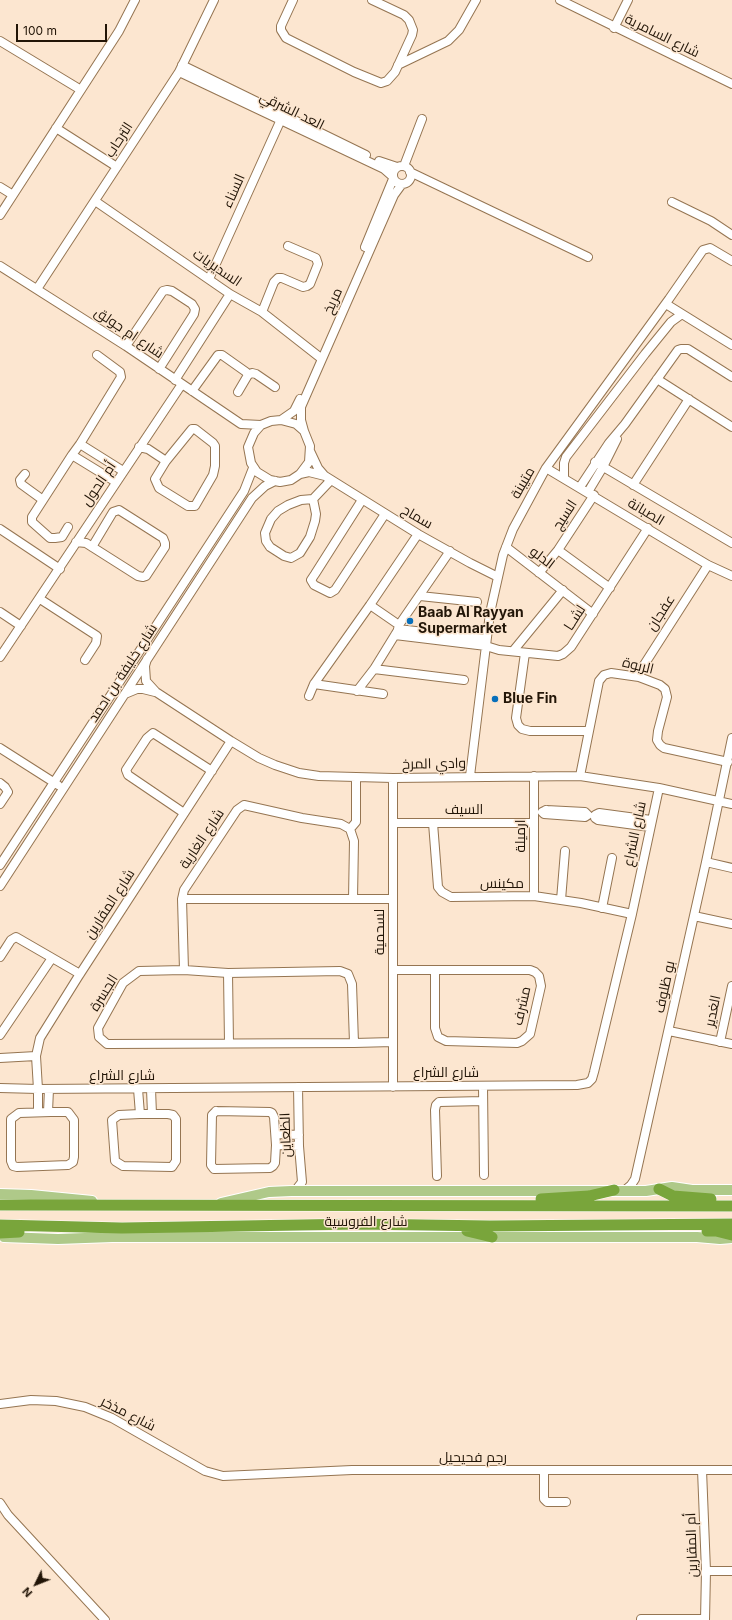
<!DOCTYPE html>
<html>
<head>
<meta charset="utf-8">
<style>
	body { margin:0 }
	#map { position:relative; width:732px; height:1620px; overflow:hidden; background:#fce6d0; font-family:Inter,sans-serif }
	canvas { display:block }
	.north { position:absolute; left:16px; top:1564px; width:40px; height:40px; -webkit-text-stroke:3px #fce6d0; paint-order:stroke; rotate:227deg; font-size:11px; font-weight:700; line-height:16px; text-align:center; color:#221507 }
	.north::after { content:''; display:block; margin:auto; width:14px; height:18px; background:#221507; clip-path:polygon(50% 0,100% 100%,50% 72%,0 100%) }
	.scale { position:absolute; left:16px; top:24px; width:91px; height:18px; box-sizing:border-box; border:2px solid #221507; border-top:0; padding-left:5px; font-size:12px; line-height:14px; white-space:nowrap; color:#221507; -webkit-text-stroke:3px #fce6d0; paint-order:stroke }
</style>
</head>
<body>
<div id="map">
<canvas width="732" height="1620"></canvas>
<div class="north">N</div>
<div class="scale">100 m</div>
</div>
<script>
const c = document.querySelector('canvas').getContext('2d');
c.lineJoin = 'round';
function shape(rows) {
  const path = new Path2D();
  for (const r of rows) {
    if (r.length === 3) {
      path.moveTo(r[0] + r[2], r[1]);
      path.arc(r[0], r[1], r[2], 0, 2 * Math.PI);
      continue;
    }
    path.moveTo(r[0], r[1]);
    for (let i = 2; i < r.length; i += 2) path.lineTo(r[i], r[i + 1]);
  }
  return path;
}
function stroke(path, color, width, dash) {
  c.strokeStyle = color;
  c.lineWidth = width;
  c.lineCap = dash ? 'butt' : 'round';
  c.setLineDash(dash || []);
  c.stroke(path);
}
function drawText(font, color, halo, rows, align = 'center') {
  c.font = font + ' Inter,Cairo,sans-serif';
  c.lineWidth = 3;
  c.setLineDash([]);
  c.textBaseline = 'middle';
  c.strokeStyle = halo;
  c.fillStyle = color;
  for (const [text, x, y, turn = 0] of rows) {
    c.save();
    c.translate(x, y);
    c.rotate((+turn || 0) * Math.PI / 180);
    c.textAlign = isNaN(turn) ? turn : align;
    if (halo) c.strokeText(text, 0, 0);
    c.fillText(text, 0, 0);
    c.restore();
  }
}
const minor = shape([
	[293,0,281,26,281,30,286,38,354,72,381,83,387,81,395,72,412,35,413,30,409,20,404,15,372,0],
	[560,0,732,84],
	[614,28,628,0],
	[0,41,81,90],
	[182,65,366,155],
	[398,65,448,41,459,30,476,0],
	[179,72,384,169,392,176],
	[56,128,117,167],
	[379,161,397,167],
	[402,175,9],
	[404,166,422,119],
	[410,172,588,257],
	[0,187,13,195],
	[95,201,230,294,262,312,322,359],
	[672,202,711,221,732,235],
	[0,215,119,31,135,0],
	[365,247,393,179],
	[0,266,126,346,241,424,261,425,271,421,281,420,296,424,304,431,310,446,309,462,300,474,291,480,280,482,270,480,257,472,251,463,248,447,254,433,261,425],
	[209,279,283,115],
	[37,289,179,72,214,0],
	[666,304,732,345],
	[262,312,274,282,278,278,282,278,303,287,307,286,310,284,318,264,316,258,288,246],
	[126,346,163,291,167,290,172,291,192,304,195,309,194,314,159,369],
	[248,375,252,373,256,374,275,387],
	[657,379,732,427],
	[175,380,230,294],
	[192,391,218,355,222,355,246,372,248,375,238,392],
	[281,420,294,411,300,399],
	[304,431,301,420,301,407,394,195,402,184],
	[80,444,121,377,120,372,97,355],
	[139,447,148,449,166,461,155,479,159,488,188,506,195,506,213,475,215,466,215,446,213,443,195,429,192,429,166,461],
	[310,451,318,468,324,475],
	[595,462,732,543],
	[546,468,708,565,732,576],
	[25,474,20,480,21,484,43,500],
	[300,474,309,472,325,476,418,534,470,563,498,577],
	[564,478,564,463,566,457,645,354,671,322,682,314],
	[116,482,72,455,80,444,123,471],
	[633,485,689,399],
	[580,487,609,443,625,424,678,350,681,349,688,349,732,377],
	[588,492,603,467,617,439],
	[313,499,316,514,315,521,310,537,300,553,291,558,284,556,270,547,266,541,265,533,271,519,278,511,288,505,301,500,313,499,331,480],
	[362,500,315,574,311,580,314,585,330,593,335,590,385,514],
	[68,527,62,537,55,538,50,538,32,522,32,517,72,455],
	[0,529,60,569],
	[76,542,86,543,138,576,143,577,146,576,165,547,165,543,163,538,119,510,113,512,92,547],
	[506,547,593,614],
	[558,550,610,588],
	[539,573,558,550,594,495],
	[420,596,477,602],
	[40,599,97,636,96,643,85,660],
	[370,605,399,625,450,551],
	[0,612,21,626],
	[398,629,486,639],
	[395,635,486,646,499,650,558,656,563,654,571,647,648,528],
	[513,651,563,590],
	[525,653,516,718,518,725,522,729,530,731,589,731],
	[0,657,182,384],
	[147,659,145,666,146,681,156,692,231,741,259,758,275,765,299,773,319,776,393,778,580,776,659,788,732,804],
	[374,669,464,680],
	[639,677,642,668,708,565],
	[314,684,383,694],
	[357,691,374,669,398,630],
	[125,694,137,689,143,689,155,692],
	[309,696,314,684,370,605,418,534],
	[0,748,58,785],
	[470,776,490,613,503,555,513,529,546,468,669,299,703,250,710,248,732,261],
	[534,776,534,896],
	[580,776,599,681,604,675,611,673,639,677,660,685,665,689,667,697,658,731,657,740,660,745,664,748,728,762],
	[0,783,5,787,8,792,0,804],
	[546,810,585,812,588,815,585,817,544,814,542,812,546,810],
	[184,813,128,775,126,770,147,738,153,733,212,771],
	[393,823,534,823],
	[433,823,438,887,442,892,451,897,534,896,581,903,632,914],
	[650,827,598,820,595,818,595,815,599,813,651,820],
	[350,829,356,822,356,777],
	[706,862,732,868],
	[0,865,244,491,253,468],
	[0,886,252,498,265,486,275,481],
	[182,899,393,899],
	[561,900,565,851],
	[602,908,612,858],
	[694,916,732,924],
	[0,957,11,940,16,937,80,974],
	[184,970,182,899,184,890,237,810,244,805,302,818,341,824,350,829,354,841,353,899],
	[393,970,530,970,535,972,539,976,541,986,530,1034,522,1041,517,1043,446,1041,438,1037,435,1028,435,971],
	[228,973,229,1043],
	[669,1031,732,1044],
	[0,1035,52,958],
	[720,1042,732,986],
	[354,1043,352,984,348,974,340,971,228,973,184,970,139,971,123,983,98,1028,99,1037,107,1044,354,1043,393,1042],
	[0,1058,36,1056],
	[483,1086,484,1175],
	[393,1087,393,778],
	[0,1088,38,1089,577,1085,588,1083,592,1079,594,1072,632,914,659,788],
	[138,1089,140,1114],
	[151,1089,152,1114],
	[216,1111,270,1112,272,1113,274,1117,276,1145,275,1163,273,1166,270,1168,214,1169,211,1165,212,1115,216,1111],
	[38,1112,38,1089,36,1056,40,1038,78,977,231,741],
	[48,1112,49,1089],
	[51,1112,68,1112,74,1120,74,1157,73,1162,68,1165,17,1167,13,1166,11,1161,11,1119,19,1113,51,1112],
	[140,1114,168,1114,173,1115,176,1119,176,1161,172,1167,123,1166,115,1161,112,1120,119,1115,140,1114],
	[276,1134,299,1135],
	[276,1145,299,1146],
	[437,1176,435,1110,436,1105,439,1102,483,1101],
	[625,1190,631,1185,635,1179,706,862,732,738],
	[295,1191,302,1182,299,1146,298,1087],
	[0,1404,31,1400,56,1401,85,1407,112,1418,205,1471,223,1476,352,1470,732,1470],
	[702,1470,706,1571,705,1620],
	[544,1471,544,1499,547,1502,566,1502],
	[0,1503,8,1515,105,1620],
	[706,1571,732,1571],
	[641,1619,705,1619]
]);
const major = shape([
	[0,1194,31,1195,92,1201],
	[221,1203,269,1192,291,1191,646,1191,672,1187,692,1190,732,1190],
	[4,1237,58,1239,112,1237,697,1237,720,1239,732,1238]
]);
const highway = shape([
	[659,1189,673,1196,711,1199],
	[541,1199,589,1196,614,1190],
	[0,1205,732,1206],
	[0,1225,122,1228,359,1224,490,1226,732,1224],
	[467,1231,492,1237],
	[707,1231,716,1231,732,1235],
	[0,1233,19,1232]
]);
const markers = [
	[410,621,4,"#076fbb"],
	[495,699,4,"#076fbb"]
];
const streetNames = [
	["شارع السامرية",662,36,26],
	["العد الشرقي",292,111,26],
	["الترحاب",119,140,-57],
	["السناء",234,191,-66],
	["السديريات",217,268,34],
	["مريخ",333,301,-66],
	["شارع ام جولق",129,333,34],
	["متيبنة",523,483,-60],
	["أم الحول",99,484,-56],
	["الصبانة",646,512,31],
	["السيج",565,515,-57],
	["سماح",417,517,30],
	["الدلو",542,558,37],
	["عفجان",661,613,-57],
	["لشــا",575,618,-57],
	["الربوة",638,666,14],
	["شارع خليفة بن احمد",123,673,-57],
	["وادي المرخ",434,764,-1],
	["السيف",464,810],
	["شارع الشراع",635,834,-78],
	["ارميلة",521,836,-90],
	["شارع الغارية",202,839,-56],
	["مكينس",502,884],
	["شارع المقارين",110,904,-57],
	["لسحمية",380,932,-90],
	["بو ظلوف",665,987,-78],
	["الجسرة",104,993,-58],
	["مشرف",522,1006,-77],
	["الغدير",713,1011,-78],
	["شارع الشراع",446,1073],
	["شارع الشراع",122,1076],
	["الظعاين",286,1135,-92],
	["شارع الفروسية",366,1222],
	["شارع مذخر",128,1414,27],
	["رجم فحيحيل",473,1458],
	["أم المقارين",692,1545,-92]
];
const poiNames = [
	["Baab Al Rayyan",418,613],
	["Supermarket",418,629],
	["Blue Fin",503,699]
];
stroke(minor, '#957552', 10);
stroke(major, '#fff', 12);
stroke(highway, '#fff', 12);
stroke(minor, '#fff', 8);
stroke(major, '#afc989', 10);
stroke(highway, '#79a53b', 11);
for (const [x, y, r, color] of markers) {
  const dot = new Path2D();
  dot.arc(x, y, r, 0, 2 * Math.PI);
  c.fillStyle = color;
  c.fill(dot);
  stroke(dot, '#fce6d0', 1.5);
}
drawText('14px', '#221507', '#fce6d0', streetNames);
drawText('bold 14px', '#221507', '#fce6d0', poiNames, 'left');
</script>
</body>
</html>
